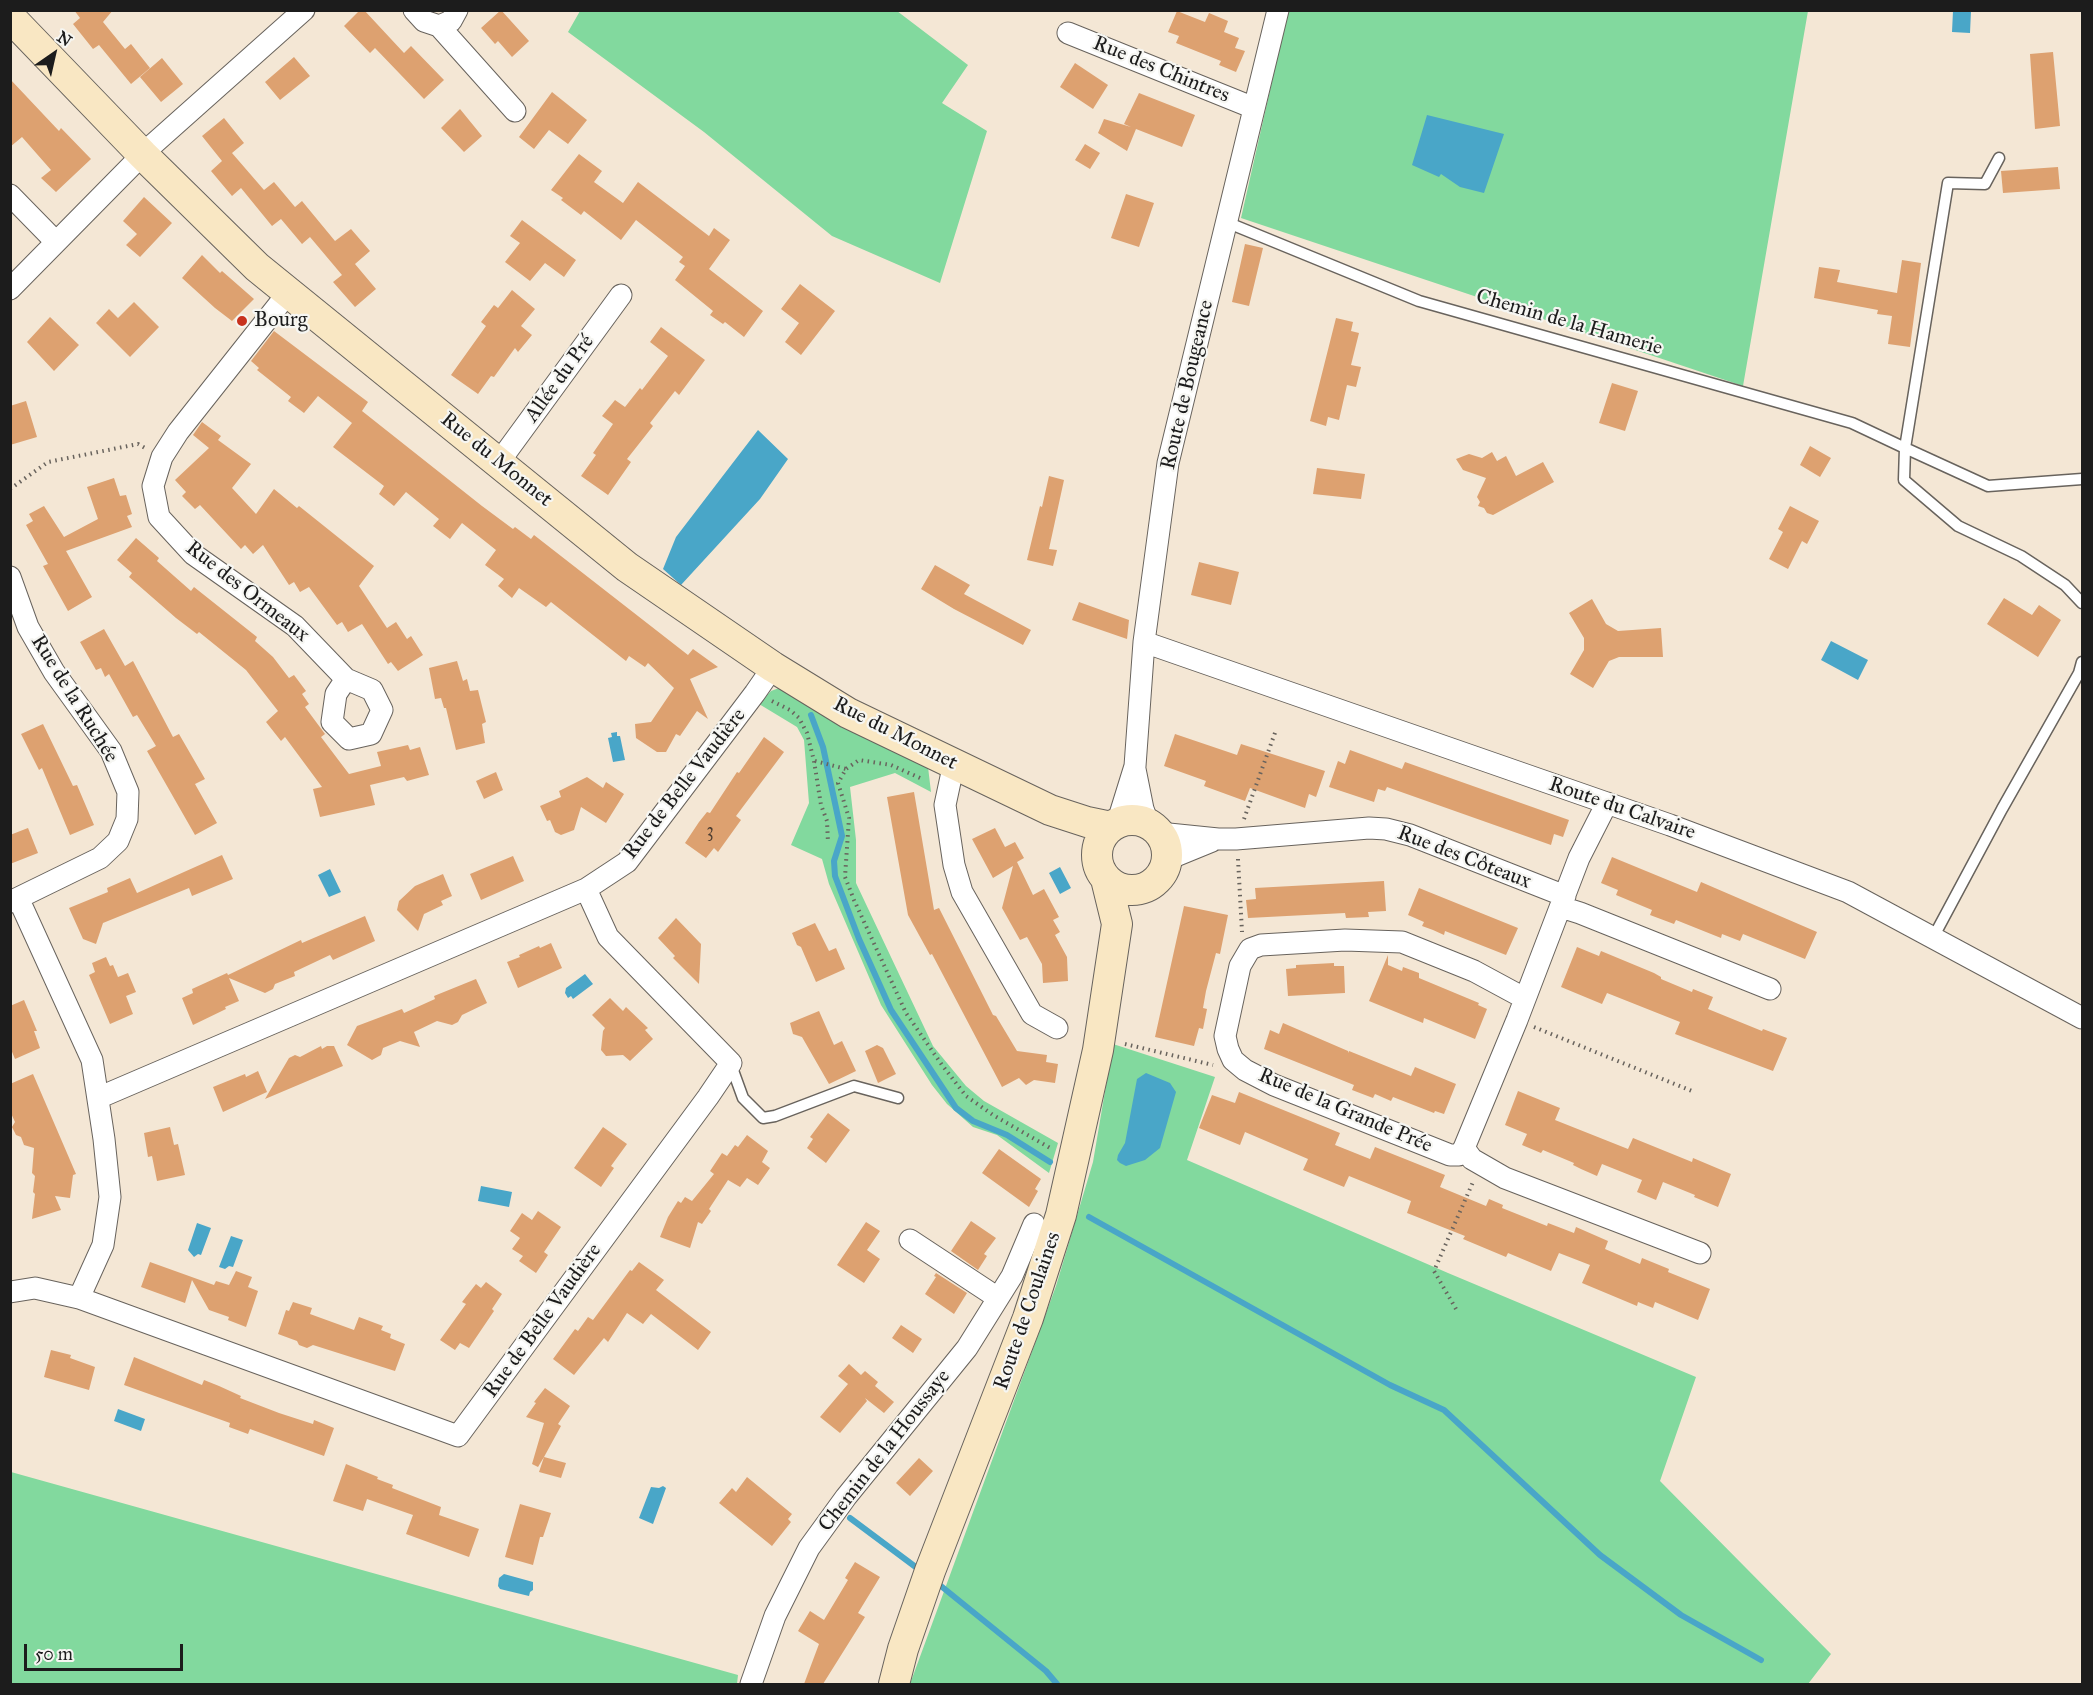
<!DOCTYPE html>
<html>
<head>
<meta charset="utf-8">
<style>
	body { margin:0 }
	#map { position:relative; width:2093px; height:1695px; overflow:hidden; background:#f4e7d5; font-family:"IM FELL Great Primer",serif }
	canvas { display:block }
	.frame { position:absolute; inset:0; border:12px solid #1c1c1c; pointer-events:none }
	.north { position:absolute; left:24px; top:24px; width:60px; height:60px; -webkit-text-stroke:4px #f6f6f2; paint-order:stroke; rotate:34deg; font-size:16px; font-weight:700; line-height:24px; text-align:center; color:#1c1c1c }
	.north::after { content:''; display:block; margin:auto; width:21px; height:27px; background:#1c1c1c; clip-path:polygon(50% 0,100% 100%,50% 72%,0 100%) }
	.scale { position:absolute; left:24px; top:1644px; width:159px; height:27px; box-sizing:border-box; border:3px solid #1c1c1c; border-top:0; padding-left:8px; font-size:18px; line-height:21px; white-space:nowrap; color:#1c1c1c; -webkit-text-stroke:4px #f6f6f2; paint-order:stroke }
</style>
</head>
<body>
<div id="map">
<canvas width="2093" height="1695"></canvas>
<div class="frame"></div>
<div class="north">N</div>
<div class="scale">50 m</div>
</div>
<script>
const c = document.querySelector('canvas').getContext('2d');
c.lineJoin = 'round';
function fillPath(path, color) {
  c.fillStyle = color;
  c.fill(path, 'evenodd');
}
function shape(rows) {
  const path = new Path2D();
  for (const r of rows) {
    if (r.length === 3) {
      path.moveTo(r[0] + r[2], r[1]);
      path.arc(r[0], r[1], r[2], 0, 2 * Math.PI);
      continue;
    }
    path.moveTo(r[0], r[1]);
    for (let i = 2; i < r.length; i += 2) path.lineTo(r[i], r[i + 1]);
  }
  return path;
}
function stroke(path, color, width, dash) {
  c.strokeStyle = color;
  c.lineWidth = width;
  c.lineCap = dash ? 'butt' : 'round';
  c.setLineDash(dash || []);
  c.stroke(path);
}
function drawText(font, color, halo, rows, align = 'center') {
  c.font = font + ' "IM FELL Great Primer",serif';
  c.lineWidth = 4.5;
  c.setLineDash([]);
  c.textBaseline = 'middle';
  c.strokeStyle = halo;
  c.fillStyle = color;
  for (const [text, x, y, turn = 0] of rows) {
    c.save();
    c.translate(x, y);
    c.rotate((+turn || 0) * Math.PI / 180);
    c.textAlign = isNaN(turn) ? turn : align;
    if (halo) c.strokeText(text, 0, 0);
    c.fillText(text, 0, 0);
    c.restore();
  }
}
const green = shape([
	[580,11,897,11,968,65,942,103,987,131,940,283,832,236,704,132,568,32],
	[1288,11,1808,11,1743,386,1241,218],
	[787,685,928,767,931,792,895,773,850,787,856,840,856,883,933,1046,966,1086,984,1101,1058,1143,1049,1173,997,1135,973,1127,947,1104,932,1085,881,1005,829,884,822,859,791,845,809,803,804,740,797,727,759,704,771,691],
	[1113,1044,1215,1077,1187,1160,1448,1273,1696,1377,1660,1481,1831,1654,1808,1684,910,1684,1056,1286,1093,1162],
	[11,1472,738,1675,737,1684,11,1684]
]);
const water = shape([
	[1953,11,1971,11,1970,33,1952,32],
	[1427,115,1504,134,1484,193,1460,187,1441,174,1439,177,1412,165],
	[758,430,788,459,760,499,681,585,663,569,676,537],
	[1831,641,1868,660,1858,680,1821,660],
	[617,732,617,736,620,736,625,760,613,762,608,738,612,737,611,733],
	[1060,867,1071,888,1060,894,1049,873],
	[330,869,341,892,329,897,318,875],
	[585,974,593,984,573,999,571,996,568,998,565,993,566,988],
	[1146,1073,1170,1083,1176,1092,1160,1148,1145,1160,1126,1166,1120,1163,1117,1160,1118,1155,1125,1143,1137,1079],
	[481,1186,512,1192,509,1207,478,1201],
	[197,1223,211,1228,201,1255,198,1254,194,1257,188,1250],
	[231,1236,243,1240,233,1267,229,1266,225,1269,219,1267],
	[118,1409,145,1419,141,1431,114,1421],
	[663,1486,666,1488,653,1524,639,1518,651,1487,659,1488],
	[504,1574,533,1582,533,1590,530,1592,529,1596,500,1589,498,1586,499,1578]
]);
const stream = shape([
	[811,715,823,747,842,836,834,861,835,876,859,939,891,1010,956,1108,973,1121,1007,1135,1050,1162],
	[1089,1217,1390,1385,1444,1410,1600,1555,1681,1615,1761,1660],
	[850,1518,921,1571],
	[936,1582,1046,1671,1057,1684]
]);
const building = shape([
	[74,10,113,10,103,22,125,49,131,44,150,68,131,84,99,45,93,49,73,24,80,18],
	[360,10,364,10,404,53,411,46,444,80,424,99,375,48,370,53,344,26],
	[501,10,529,41,512,57,498,41,495,44,481,28],
	[1177,11,1205,22,1209,13,1228,21,1224,32,1239,38,1235,48,1245,51,1236,72,1219,65,1221,61,1176,43,1179,36,1168,32],
	[2053,52,2060,126,2035,129,2030,54],
	[294,57,310,76,280,100,265,82],
	[162,58,183,84,161,102,140,77],
	[1075,63,1108,85,1093,109,1060,87],
	[10,79,59,131,61,128,91,159,56,192,41,178,51,170,22,137,10,147],
	[552,92,587,120,568,144,549,130,534,149,519,137],
	[1139,93,1195,115,1182,147,1136,129,1127,151,1098,133,1104,119,1131,127,1124,124],
	[460,109,482,136,464,152,441,128],
	[224,118,244,143,232,153,264,190,274,182,295,207,302,201,335,241,351,229,370,251,355,264,376,289,355,307,333,282,342,275,310,237,302,244,281,219,272,226,241,188,232,196,211,171,222,161,202,136],
	[1085,144,1100,153,1090,169,1075,160],
	[579,154,602,171,594,182,623,203,638,182,709,236,714,228,730,240,709,269,763,311,744,337,725,322,723,324,710,315,713,311,675,280,685,266,679,262,683,257,636,220,621,240,584,211,581,215,561,200,563,198,551,190],
	[2058,167,2060,189,2003,193,2001,171],
	[1126,194,1154,203,1139,247,1111,238],
	[144,197,172,223,140,257,126,245,137,234,123,221],
	[522,220,576,260,564,277,545,263,530,281,505,262,520,243,510,236],
	[1245,244,1263,248,1249,306,1232,302],
	[202,255,220,273,222,271,254,299,232,321,215,308,182,278],
	[1902,260,1921,263,1910,347,1888,344,1892,316,1877,314,1878,310,1814,298,1819,267,1840,270,1837,282,1897,293],
	[800,284,835,311,801,355,785,342,799,323,781,309],
	[512,290,535,309,521,326,532,335,518,352,515,348,494,377,491,376,478,394,451,375,486,326,481,322,494,305,498,308],
	[134,302,159,327,130,357,96,323,109,309,118,318],
	[50,317,79,345,54,371,27,342],
	[1336,318,1353,322,1351,331,1359,333,1351,365,1361,367,1356,387,1347,385,1339,420,1328,417,1326,426,1310,421],
	[661,327,705,360,679,395,675,391,650,423,653,426,627,459,631,462,608,495,581,476,596,455,593,453,613,424,602,416,615,400,625,407,640,388,642,390,668,356,650,342],
	[274,331,368,402,362,411,482,506,513,529,515,527,531,539,534,535,688,655,693,649,718,667,690,679,708,719,697,711,680,736,676,734,666,752,657,752,636,738,635,724,651,722,674,688,648,663,645,667,629,656,626,661,551,602,546,607,519,588,512,598,498,586,504,579,485,565,496,550,462,523,450,539,433,526,439,519,406,492,394,506,379,494,384,486,333,447,352,423,318,396,304,413,288,401,291,397,257,370,259,368,251,361],
	[1612,383,1638,391,1625,431,1599,423],
	[26,401,37,437,10,445,10,406],
	[202,422,221,436,218,440,251,464,232,488,256,514,274,489,297,508,299,506,374,566,359,586,387,628,396,622,407,639,411,636,423,655,398,671,391,662,388,664,362,624,348,632,342,622,337,625,309,587,300,592,294,582,289,585,263,545,253,554,245,545,241,549,200,505,195,509,182,496,186,492,175,480,209,448,193,435],
	[1810,446,1831,458,1820,477,1800,465],
	[1492,452,1497,461,1506,456,1516,476,1543,462,1554,482,1493,515,1487,513,1484,508,1478,506,1480,502,1477,497,1486,478,1463,470,1456,459,1469,454,1482,458],
	[1317,468,1365,474,1361,499,1313,494],
	[1049,476,1064,480,1049,549,1057,550,1053,566,1027,560,1040,506,1042,507],
	[114,478,120,496,126,495,132,514,127,516,132,527,66,551,92,597,68,611,43,566,48,564,26,525,33,521,29,514,44,506,64,537,98,519,87,487],
	[1790,506,1819,521,1807,544,1802,541,1788,569,1769,559,1783,532,1778,529],
	[136,538,159,558,157,561,191,591,194,587,257,637,255,641,273,657,289,678,294,675,306,691,302,694,309,704,305,707,325,734,321,737,349,774,381,766,377,752,408,745,410,750,420,747,429,775,407,781,404,777,370,785,375,805,320,817,313,789,322,787,285,737,281,741,266,722,278,711,246,670,199,632,197,634,176,618,129,577,132,573,117,560],
	[1199,562,1239,572,1231,605,1191,595],
	[935,565,970,585,964,594,1031,630,1023,645,954,609,921,589],
	[2004,598,2032,615,2039,605,2061,620,2038,657,1987,624],
	[1592,599,1606,624,1618,631,1661,628,1663,657,1619,657,1609,661,1593,688,1570,674,1584,650,1584,638,1569,613],
	[1079,602,1129,620,1127,639,1072,620],
	[104,629,125,666,133,661,173,737,179,734,205,779,195,784,217,823,195,835,147,751,156,746,137,715,133,717,109,674,105,677,101,668,96,670,80,642],
	[457,661,463,681,467,679,470,691,478,690,486,722,482,724,485,743,456,750,446,708,444,708,441,698,435,699,429,668],
	[43,724,73,786,77,785,94,825,70,835,42,768,39,770,21,734],
	[1175,734,1237,755,1241,744,1325,771,1316,797,1309,794,1305,808,1250,788,1245,801,1204,786,1206,781,1164,766],
	[764,737,784,752,736,816,741,820,718,852,714,848,706,858,685,843,699,822,707,812,710,813,737,772,739,773],
	[1350,750,1402,769,1405,762,1569,820,1563,837,1554,834,1551,845,1387,787,1385,791,1378,789,1374,802,1329,787,1338,761,1345,764],
	[496,772,503,790,484,799,476,781],
	[587,777,603,788,606,782,624,794,606,823,581,807,574,830,561,835,555,832,550,820,547,821,540,806,561,797,559,791],
	[914,792,934,910,939,908,993,1015,996,1016,1017,1051,1047,1055,1046,1062,1058,1064,1055,1083,1034,1080,1026,1085,1019,1078,1002,1087,932,954,930,955,908,915,887,797],
	[28,828,38,853,10,864,10,835],
	[995,828,1005,847,1015,842,1024,858,1017,862,1033,895,1044,889,1059,917,1053,920,1060,932,1055,935,1067,957,1068,981,1043,983,1042,964,1027,937,1020,940,1002,908,1013,866,993,878,972,839],
	[222,855,233,879,192,896,189,888,103,923,96,944,83,939,69,908,108,892,107,888,130,878,137,893],
	[513,856,524,881,481,900,470,874],
	[1612,857,1697,892,1701,882,1817,932,1805,959,1743,934,1740,941,1722,934,1721,938,1676,920,1674,924,1650,915,1652,910,1616,895,1618,890,1601,883],
	[443,874,452,896,441,901,443,905,424,914,418,931,397,910,399,901,415,886],
	[1384,881,1386,911,1368,912,1369,917,1346,918,1345,913,1248,918,1246,900,1256,899,1255,888],
	[1419,888,1518,928,1506,955,1445,931,1444,935,1433,930,1422,926,1424,922,1408,915],
	[1184,906,1228,915,1220,954,1216,953,1206,991,1203,1008,1207,1009,1203,1029,1199,1028,1194,1046,1155,1037],
	[365,916,375,941,333,960,330,955,294,972,295,976,275,984,273,989,265,993,229,978,239,1001,225,1007,226,1009,193,1025,182,998,193,993,192,989,227,973,228,975,301,940,302,943],
	[676,918,701,944,699,984,673,958,675,956,658,938],
	[815,923,829,951,836,948,845,969,816,982,801,947,797,945,792,933],
	[551,943,562,968,518,988,507,962,520,957,519,955,539,946,540,948],
	[1577,947,1599,956,1601,951,1654,973,1661,977,1661,979,1692,992,1693,989,1713,997,1708,1009,1762,1031,1763,1029,1787,1038,1773,1071,1675,1034,1680,1022,1607,993,1602,1004,1561,987],
	[1388,955,1388,965,1402,971,1403,967,1419,973,1419,978,1479,1003,1478,1005,1487,1009,1475,1039,1424,1018,1423,1023,1369,1001],
	[106,957,110,966,113,965,118,977,128,973,136,992,126,996,133,1014,110,1024,89,975,95,972,92,963],
	[1334,963,1334,966,1344,966,1345,993,1288,996,1286,969,1296,968,1296,965],
	[476,979,487,1003,462,1015,458,1022,452,1025,437,1021,414,1032,420,1047,400,1041,383,1048,381,1055,372,1060,347,1045,357,1026,402,1009,404,1013,435,999,434,996],
	[610,998,623,1011,626,1007,648,1028,645,1030,653,1039,630,1061,623,1055,606,1056,601,1050,603,1031,605,1028,592,1015],
	[24,1000,37,1031,34,1031,40,1048,15,1059,10,1047,10,1006],
	[819,1011,834,1045,842,1041,856,1071,829,1084,802,1037,793,1034,790,1023],
	[1283,1023,1348,1051,1348,1053,1349,1051,1411,1076,1415,1067,1456,1084,1444,1114,1435,1111,1434,1113,1393,1097,1391,1101,1375,1094,1373,1098,1352,1090,1354,1085,1264,1049,1270,1030,1279,1034],
	[877,1045,883,1048,896,1074,878,1083,865,1051],
	[321,1046,322,1049,327,1046,334,1046,343,1066,265,1099,289,1058,295,1055,300,1057],
	[258,1071,267,1092,223,1112,213,1087,245,1074,246,1077],
	[33,1074,76,1174,73,1175,70,1198,55,1196,61,1210,32,1219,35,1194,33,1192,35,1176,32,1173,34,1148,24,1145,21,1137,16,1135,12,1127,15,1122,10,1111,10,1084],
	[1518,1091,1560,1108,1555,1120,1628,1149,1633,1138,1692,1162,1693,1158,1731,1174,1718,1207,1694,1197,1695,1195,1663,1182,1656,1200,1637,1192,1642,1180,1602,1164,1597,1176,1581,1169,1573,1165,1574,1163,1543,1150,1541,1153,1522,1145,1527,1134,1505,1125],
	[1239,1092,1340,1133,1335,1145,1370,1159,1375,1147,1445,1175,1440,1187,1486,1206,1489,1199,1503,1205,1502,1208,1547,1226,1548,1223,1574,1233,1576,1227,1608,1241,1605,1249,1640,1264,1642,1258,1669,1269,1668,1272,1710,1289,1698,1320,1655,1302,1653,1308,1638,1302,1637,1306,1582,1283,1590,1265,1559,1253,1551,1271,1508,1253,1506,1257,1463,1239,1465,1236,1407,1213,1411,1201,1349,1176,1344,1187,1303,1170,1308,1159,1245,1132,1240,1145,1199,1128,1212,1095,1235,1103],
	[828,1113,850,1130,826,1163,807,1148,813,1139,810,1137],
	[170,1127,174,1145,178,1144,185,1175,157,1181,152,1156,148,1157,144,1133],
	[603,1127,627,1144,611,1166,614,1168,601,1187,574,1168],
	[747,1135,768,1151,762,1162,770,1168,758,1185,747,1178,740,1187,728,1180,709,1209,711,1211,702,1224,698,1222,690,1248,660,1237,668,1217,678,1201,681,1203,685,1197,692,1201,714,1174,710,1171,722,1153,727,1156,735,1145,738,1147],
	[999,1149,1041,1179,1035,1189,1038,1191,1029,1207,982,1173],
	[538,1211,561,1227,544,1252,548,1255,536,1273,519,1261,523,1256,512,1249,520,1238,510,1231,522,1213,532,1220],
	[971,1221,996,1238,984,1254,987,1256,978,1270,951,1251],
	[866,1222,880,1231,867,1250,880,1259,864,1283,837,1265],
	[150,1262,214,1285,216,1281,229,1285,236,1271,252,1277,248,1287,258,1291,246,1327,228,1320,229,1317,209,1310,192,1280,185,1303,141,1287],
	[639,1262,664,1280,656,1290,711,1332,698,1350,651,1314,643,1324,627,1313,608,1342,604,1338,574,1375,553,1359,575,1329,578,1331,588,1317,593,1320,630,1270,632,1271],
	[936,1273,967,1293,954,1314,925,1294,936,1277,934,1276],
	[486,1282,502,1294,492,1309,494,1311,469,1348,460,1343,455,1350,440,1340,466,1304,462,1302,476,1284,481,1288],
	[293,1302,312,1308,310,1314,354,1330,359,1317,383,1326,381,1330,391,1334,390,1338,405,1344,395,1371,313,1345,307,1348,299,1345,297,1341,278,1334,286,1310,289,1311],
	[901,1325,922,1339,913,1353,892,1338],
	[51,1350,71,1355,70,1358,95,1367,89,1390,44,1377],
	[134,1357,202,1385,204,1380,219,1386,241,1396,240,1398,279,1413,313,1424,314,1420,334,1428,324,1456,250,1429,248,1434,229,1427,230,1423,124,1385],
	[849,1364,861,1375,865,1371,878,1382,875,1386,894,1402,884,1413,865,1398,867,1401,840,1433,820,1417,848,1384,838,1376],
	[545,1388,570,1406,558,1424,561,1426,544,1457,566,1463,561,1478,539,1472,544,1457,538,1467,532,1464,544,1423,526,1417,536,1403,534,1402],
	[919,1458,933,1471,910,1496,896,1483],
	[346,1464,378,1477,377,1479,393,1485,392,1488,441,1507,439,1515,479,1529,469,1557,406,1534,413,1515,367,1499,363,1511,333,1501],
	[747,1477,792,1514,788,1519,791,1522,772,1546,719,1503,732,1488,736,1492],
	[520,1504,551,1513,543,1537,540,1537,533,1565,505,1557],
	[855,1562,880,1577,858,1613,865,1617,823,1684,804,1684,819,1644,798,1631,810,1611,824,1620,848,1580,845,1578]
]);
const path = shape([
	[10,489,48,462,138,444,145,448],
	[772,701,790,710,799,718,807,733,814,761,821,805,827,821,828,843],
	[815,761,846,769],
	[920,778,891,765,859,760,846,769,838,783,849,818,845,877,854,900,906,1013,942,1065,966,1096,993,1115,1050,1148],
	[1244,819,1276,730],
	[1238,859,1242,932],
	[1534,1027,1692,1091],
	[1125,1044,1213,1065],
	[1456,1309,1434,1271,1473,1182]
]);
const lane = shape([
	[1226,222,1419,301,1852,423,1905,448,1948,183,1985,184,1999,158],
	[2082,479,1988,486,1905,448,1904,480,1958,526,2021,556,2065,585,2082,603],
	[1934,936,2002,809,2079,673,2082,662],
	[731,1065,743,1098,763,1118,775,1116,854,1086,898,1098]
]);
const street = shape([
	[414,10,424,21,439,26,515,111],
	[439,26,451,21,457,10],
	[1068,33,1254,108],
	[10,195,56,242],
	[10,289,149,148,304,10],
	[288,293,178,432,162,457,153,486,159,517,193,554,295,626,346,679,372,690,382,710,371,734,349,739,332,722,336,694,346,679],
	[499,462,621,295],
	[10,577,28,627,54,672,111,751,128,792,127,819,118,841,100,858,10,902],
	[1144,642,1670,825,1848,892,2082,1018],
	[958,765,951,777,945,805,954,865,962,892,1032,1014,1057,1028],
	[1135,769,1143,809,1149,825],
	[1117,824,1135,766,1144,642,1168,463,1278,10],
	[1159,833,1218,839,1236,839,1369,828,1386,829,1410,835,1565,896],
	[1168,859,1212,841],
	[19,900,92,1060,104,1139,110,1197,103,1245,79,1298],
	[1561,907,1580,913,1770,989],
	[1524,998,1474,971,1402,942,1345,940,1261,945,1250,949,1240,966,1225,1036,1228,1049,1233,1060,1245,1070,1274,1085,1450,1155,1459,1155,1464,1148,1517,1020,1579,858,1607,803],
	[98,1098,586,889,627,862,755,693,773,667],
	[1464,1148,1472,1159,1505,1178,1700,1253],
	[910,1240,998,1298],
	[10,1292,35,1288,79,1298,458,1436,708,1097,731,1063,608,937,586,889],
	[751,1684,775,1616,809,1548,846,1497,967,1348,1012,1276,1034,1224]
]);
const secondary = shape([
	[10,17,143,155,257,267,627,567,773,667,848,713,1050,810,1087,822,1111,827],
	[1132,855,35],
	[894,1684,903,1649,930,1571,1028,1318,1061,1215,1098,1050,1117,924,1106,879]
]);
const markers = [
	[242,321,6,"#c8321e"]
];
const numberNames = [
	["3",710,832]
];
const streetNames = [
	["Rue des Chintres",1161,70,22],
	["Chemin de la Hamerie",1569,323,16],
	["Allée du Pré",560,379,-54],
	["Route de Bougeance",1188,385,-77],
	["Rue du Monnet",496,460,39],
	["Rue des Ormeaux",247,592,38],
	["Rue de la Ruchée",74,699,58],
	["Rue du Monnet",895,734,27],
	["Rue de Belle Vaudière",685,784,-52],
	["Route du Calvaire",1622,809,19],
	["Rue des Côteaux",1464,858,21],
	["Rue de la Grande Prée",1345,1111,23],
	["Route de Coulaines",1028,1311,-71],
	["Rue de Belle Vaudière",543,1321,-54],
	["Chemin de la Houssaye",885,1451,-52]
];
const poiNames = [
	["Bourg",254,321]
];
fillPath(green, '#82d99e');
fillPath(water, '#49a6c8');
stroke(stream, '#49a6c8', 6);
fillPath(building, '#dda170');
stroke(lane, '#68635d', 13);
stroke(street, '#68635d', 23);
stroke(secondary, '#68635d', 32);
stroke(path, '#68635d', 4, [1.5, 4.5]);
stroke(lane, '#fff', 10);
stroke(street, '#fff', 21);
stroke(secondary, '#f9e7c3', 30);
for (const [x, y, r, color] of markers) {
  const dot = new Path2D();
  dot.arc(x, y, r, 0, 2 * Math.PI);
  c.fillStyle = color;
  c.fill(dot);
  stroke(dot, '#f6f6f2', 2);
}
drawText('18px', '#4c3d31', null, numberNames);
drawText('21px', '#1c1c1c', '#f6f6f2', streetNames);
drawText('21px', '#1c1c1c', '#f6f6f2', poiNames, 'left');
</script>
</body>
</html>
